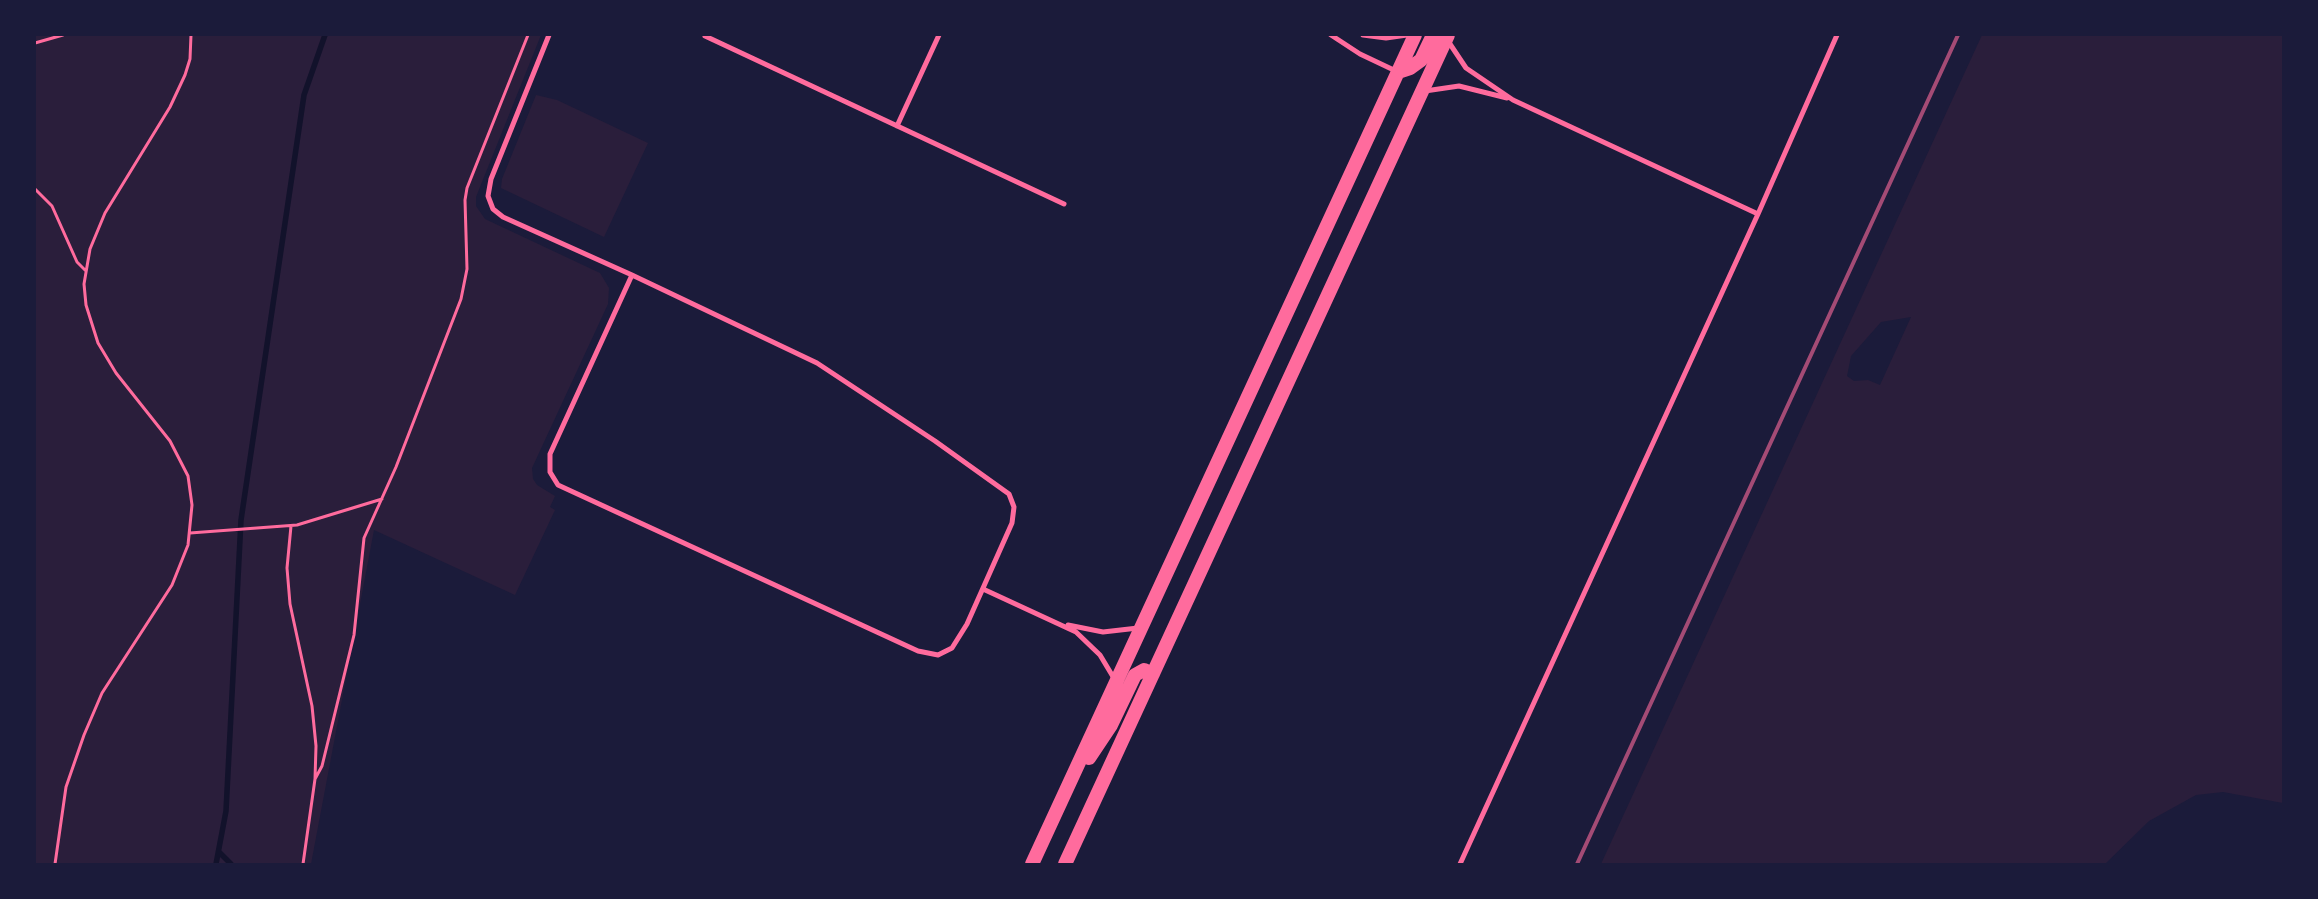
<!DOCTYPE html>
<html>
<head>
<meta charset="utf-8">
<style>
	body { margin:0 }
	#map { position:relative; width:2318px; height:899px; overflow:hidden; background:#1b1b3a; font-family:"Asap Condensed",sans-serif }
	canvas { display:block }
	.frame { position:absolute; inset:0; border:36px solid #1b1b3a; pointer-events:none }
</style>
</head>
<body>
<div id="map">
<canvas width="2318" height="899"></canvas>
<div class="frame"></div>
</div>
<script>
const c = document.querySelector('canvas').getContext('2d');
c.lineJoin = 'round';
function fillPath(path, color) {
  c.fillStyle = color;
  c.fill(path, 'evenodd');
}
function shape(rows) {
  const path = new Path2D();
  for (const r of rows) {
    path.moveTo(r[0], r[1]);
    for (let i = 2; i < r.length; i += 2) path.lineTo(r[i], r[i + 1]);
  }
  return path;
}
function stroke(path, color, width, dash) {
  c.strokeStyle = color;
  c.lineWidth = width;
  c.lineCap = dash ? 'butt' : 'round';
  c.setLineDash(dash || []);
  c.stroke(path);
}
const green = shape([
	[35,35,541,35,476,197,476,206,485,219,600,273,609,288,608,304,532,468,533,479,537,485,555,496,550,507,555,510,515,595,374,530,311,864,35,864],
	[1982,35,2283,35,2283,803,2223,792,2196,795,2149,821,2105,864,1601,864],
	[1911,317,1880,385,1868,380,1854,381,1847,376,1851,356,1881,322],
	[536,95,557,100,648,143,604,237,501,188,502,179]
]);
const stream = shape([
	[219,852,231,864],
	[216,864,226,811,241,520,304,95,325,35]
]);
const path = shape([
	[35,43,63,35],
	[35,189,52,206,77,262,85,270],
	[291,526,287,568,290,604,312,706,316,746,315,779,303,864],
	[190,533,297,525,382,499],
	[315,779,322,766,354,635,364,538,396,467,461,299,467,269,465,200,467,188,528,35],
	[55,864,66,787,84,735,102,693,172,585,188,545,192,505,188,476,170,441,116,373,98,343,86,305,84,284,90,249,105,213,170,107,185,75,190,59,191,35]
]);
const minor = shape([
	[549,35,491,179,488,196,493,209,503,217,632,275,817,363,935,441,1009,494,1014,507,1012,523,967,624,952,648,938,655,918,651,558,485,550,472,550,454,632,275],
	[1331,35,1360,54,1398,72],
	[1363,35,1386,38,1407,35],
	[705,36,1064,204],
	[1448,41,1466,68,1513,100,1758,214],
	[1425,91,1459,86,1507,98],
	[897,126,939,35],
	[983,589,1076,632,1100,655,1115,680],
	[1068,625,1103,632,1138,628],
	[1460,864,1758,214,1837,35]
]);
const trunk = shape([
	[1398,72,1410,68,1421,60,1433,35],
	[1089,758,1111,725,1135,675,1144,670,1153,674],
	[1032,864,1415,35],
	[1065,864,1448,35]
]);
const rail = shape([
	[1577,864,1958,35]
]);
fillPath(green, '#2a1e3b');
stroke(stream, '#12122b', 5.5);
stroke(path, '#ff6b9d', 3);
stroke(minor, '#ff6b9d', 5);
stroke(trunk, '#ff6b9d', 14);
stroke(rail, '#a44b75', 4);
</script>
</body>
</html>
